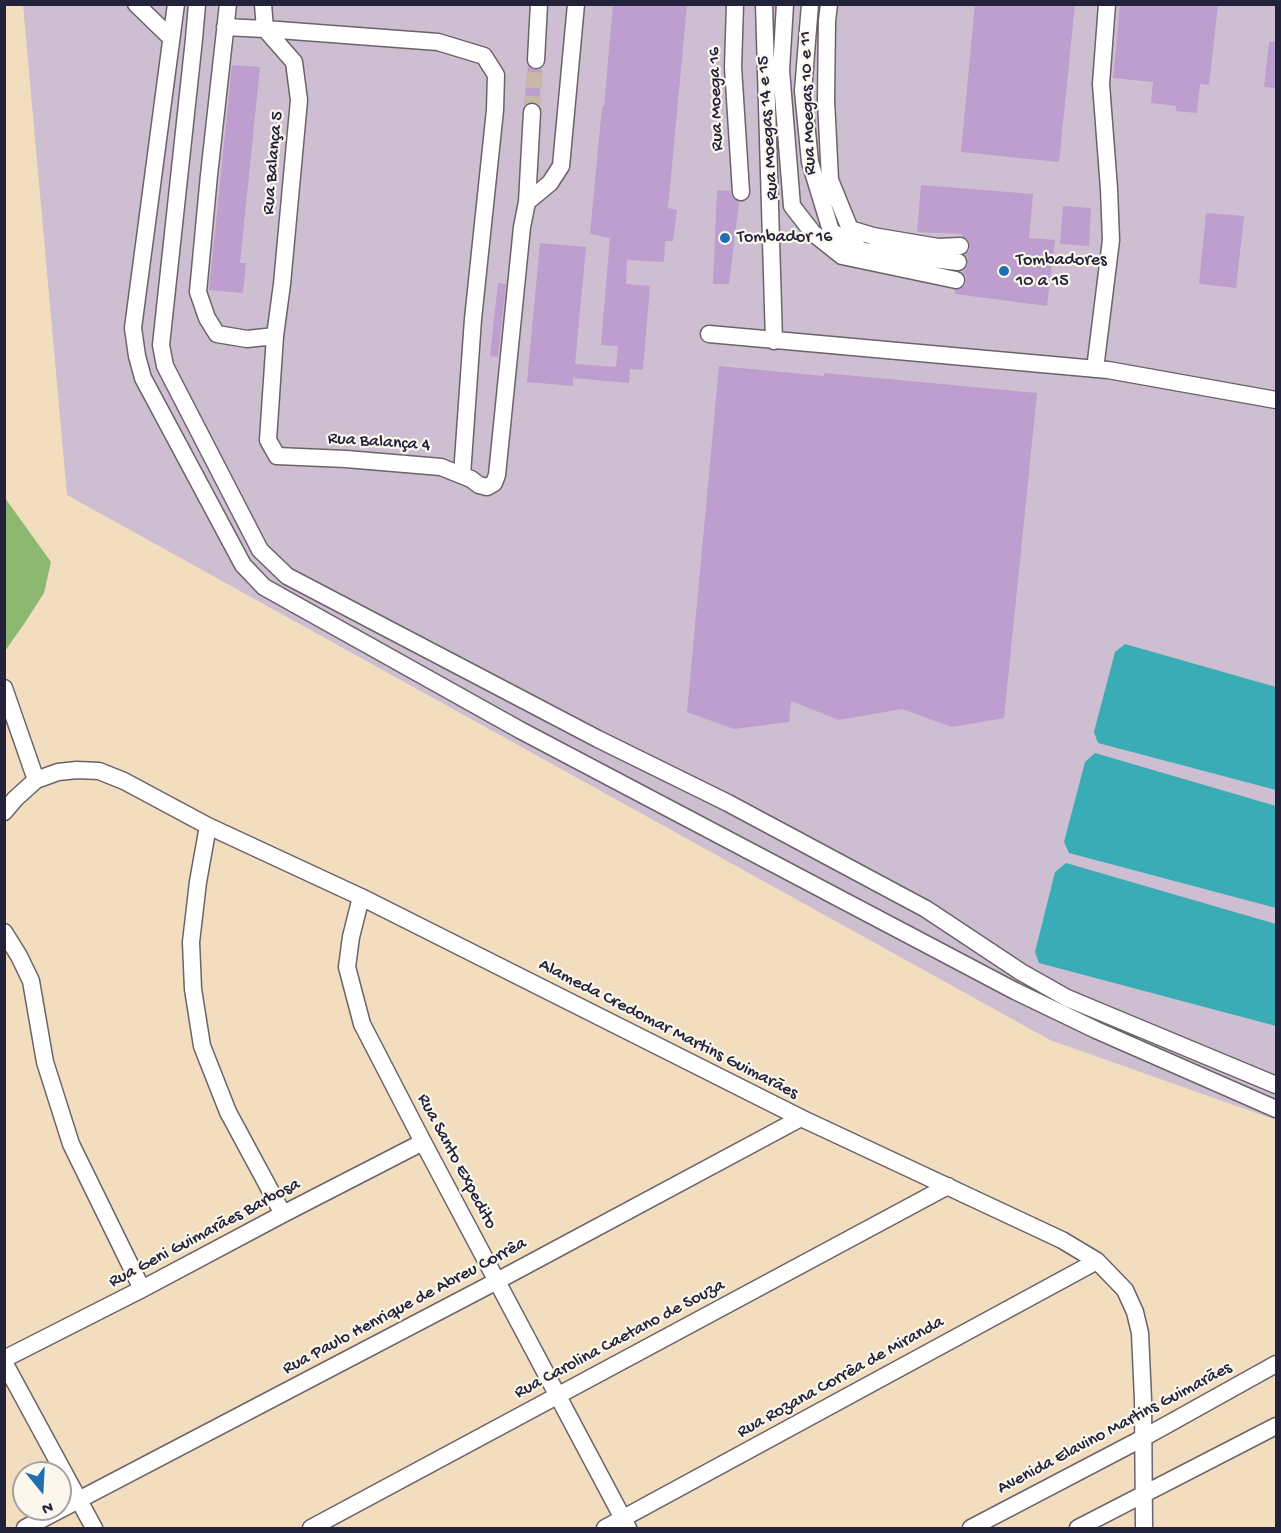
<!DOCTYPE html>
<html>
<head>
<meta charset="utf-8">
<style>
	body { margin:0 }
	#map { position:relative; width:1281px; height:1533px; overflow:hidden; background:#f3ddbf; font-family:"Gochi Hand",sans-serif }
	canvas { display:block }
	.frame { position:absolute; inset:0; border:6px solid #22223b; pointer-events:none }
	.north { position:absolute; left:12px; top:1461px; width:60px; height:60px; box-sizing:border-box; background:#fbf7ec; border:2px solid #a4a2a5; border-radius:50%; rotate:162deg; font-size:16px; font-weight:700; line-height:24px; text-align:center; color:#22223b }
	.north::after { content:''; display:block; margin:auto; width:21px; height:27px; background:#1f6fb2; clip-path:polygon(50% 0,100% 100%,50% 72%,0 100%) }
</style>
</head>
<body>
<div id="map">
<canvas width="1281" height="1533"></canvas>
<div class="frame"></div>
<div class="north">N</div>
</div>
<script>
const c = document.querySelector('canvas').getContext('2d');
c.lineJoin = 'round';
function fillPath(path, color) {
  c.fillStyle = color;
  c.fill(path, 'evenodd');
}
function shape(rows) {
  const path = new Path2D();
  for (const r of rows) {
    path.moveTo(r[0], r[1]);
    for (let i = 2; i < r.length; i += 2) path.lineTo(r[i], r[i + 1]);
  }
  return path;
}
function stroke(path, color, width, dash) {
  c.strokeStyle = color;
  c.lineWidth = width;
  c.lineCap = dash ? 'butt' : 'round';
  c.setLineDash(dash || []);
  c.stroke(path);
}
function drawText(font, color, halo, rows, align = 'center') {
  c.font = font + ' "Gochi Hand",sans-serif';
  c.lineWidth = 4.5;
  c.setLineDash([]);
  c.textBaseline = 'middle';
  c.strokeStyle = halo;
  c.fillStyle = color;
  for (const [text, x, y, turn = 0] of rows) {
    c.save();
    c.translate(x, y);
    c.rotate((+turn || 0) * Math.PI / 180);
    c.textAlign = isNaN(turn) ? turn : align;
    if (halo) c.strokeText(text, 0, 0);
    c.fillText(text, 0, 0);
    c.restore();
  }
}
const industrial = shape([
	[23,5,1276,5,1276,1120,1050,1040,67,495]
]);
const forest = shape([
	[5,498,51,562,44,593,24,624,5,651]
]);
const water = shape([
	[1125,644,1276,687,1276,790,1098,743,1094,732,1115,652],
	[1095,753,1276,806,1276,908,1069,853,1064,842,1085,762],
	[1066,863,1276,924,1276,1026,1039,963,1035,952,1055,872]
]);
const building = shape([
	[613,4,687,4,668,208,677,210,673,241,665,241,664,262,627,260,626,284,650,286,643,370,630,369,629,383,573,378,573,386,527,382,540,243,586,247,575,364,616,367,618,346,601,345,610,238,590,234,602,107,604,107],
	[975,4,1075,4,1059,162,961,152],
	[1120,4,1218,4,1209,85,1200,84,1197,113,1176,111,1176,106,1151,103,1153,82,1113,78],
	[1269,42,1276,42,1276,88,1264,87],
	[232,65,260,67,240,263,246,263,243,293,209,290],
	[528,66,535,70,542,69,539,104,532,102,524,105],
	[921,185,1033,194,1029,238,1055,240,1047,306,955,294,955,290,963,287,966,283,966,276,962,272,966,269,968,264,968,258,965,255,970,250,970,245,968,240,962,236,962,234,917,232],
	[717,190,730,191,733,198,739,202,729,284,713,284],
	[1063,206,1091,208,1089,246,1060,244],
	[1206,213,1244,216,1236,288,1199,284],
	[498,283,506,284,498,357,490,356],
	[719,366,824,376,824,373,1037,393,1004,718,952,727,902,709,839,720,791,701,789,722,734,729,687,712]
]);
const minorTunnel = shape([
	[532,112,536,60]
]);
const minor = shape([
	[136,4,171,38],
	[176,4,133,328,137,356,143,378,243,565,264,587,520,730,1015,991,1096,1030,1276,1109],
	[197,4,194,39,161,345,165,366,260,550,287,576,598,739,728,803,926,909,1021,972,1067,998,1276,1085],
	[228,4,209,175,198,292,207,318,217,334,247,339,275,336,268,440,277,456,346,459,441,467,471,479,479,485,487,487,494,483,497,475,522,227,527,202,550,183,561,166,576,4],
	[263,4,265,29,294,62,299,100,282,284,275,336],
	[735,4,733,67,741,192],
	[764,4,774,341],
	[785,4,781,70,792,206,813,233,842,256,956,280],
	[810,4,803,91,810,162,831,231,863,251,958,262],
	[829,4,827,21,826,100,830,180,850,229,873,236,938,247,960,246],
	[225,27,265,29,438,42,484,56,496,75,495,110,473,319,462,475],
	[536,60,539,4],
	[527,202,532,112],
	[709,334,1108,370,1276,400],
	[1095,369,1111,240,1109,189,1101,84,1107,4],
	[4,688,36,780],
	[4,812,15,799,36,780,58,772,77,770,99,771,124,781,208,826,361,897,801,1118,1062,1240,1097,1261,1125,1290,1135,1312,1140,1333,1143,1400,1144,1528],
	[208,826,198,882,191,942,193,989,202,1046,228,1112,283,1214],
	[361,897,351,937,347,967,362,1024,423,1142,628,1528],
	[4,932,19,956,31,981,45,1062,71,1144,142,1289],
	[4,1359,142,1289,283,1214,423,1142],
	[4,1362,94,1528],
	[25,1528,497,1281,801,1118],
	[311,1528,948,1186],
	[605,1528,1097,1261],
	[971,1528,1143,1438,1276,1364],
	[1078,1528,1276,1426]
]);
const markers = [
	[725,238,6,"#1f6fb2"],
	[1004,271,6,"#1f6fb2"]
];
const streetNames = [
	["Rua Moega 16",717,99,-92],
	["Rua Moegas 10 e 11",809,103,-92],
	["Rua Moegas 14 e 15",769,128,-94],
	["Rua Balança 5",274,163,-85],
	["Rua Balança 4",379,443,4],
	["Alameda Credomar Martins Guimarães",668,1030,27],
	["Rua Santo Expedito",456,1162,62],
	["Rua Geni Guimarães Barbosa",205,1234,-28],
	["Rua Paulo Henrique de Abreu Corrêa",405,1307,-28],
	["Rua Carolina Caetano de Souza",620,1340,-28],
	["Rua Rozana Corrêa de Miranda",841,1378,-29],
	["Avenida Elavino Martins Guimarães",1115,1429,-28]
];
const poiNames = [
	["Tombador 16",737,238],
	["Tombadores",1016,261],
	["10 a 15",1016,282]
];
fillPath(industrial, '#cebed1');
fillPath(forest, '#8cb871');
fillPath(water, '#3aacb5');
fillPath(building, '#bd9ece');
stroke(minorTunnel, '#c9b8a5', 16, [16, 8]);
stroke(minor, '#6b6369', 19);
stroke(minor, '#fff', 16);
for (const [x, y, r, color] of markers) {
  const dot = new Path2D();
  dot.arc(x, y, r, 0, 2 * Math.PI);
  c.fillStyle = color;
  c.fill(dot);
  stroke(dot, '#fbf7ec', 2);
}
drawText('18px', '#22223b', '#fbf7ec', streetNames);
drawText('18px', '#22223b', '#fbf7ec', poiNames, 'left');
</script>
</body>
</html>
